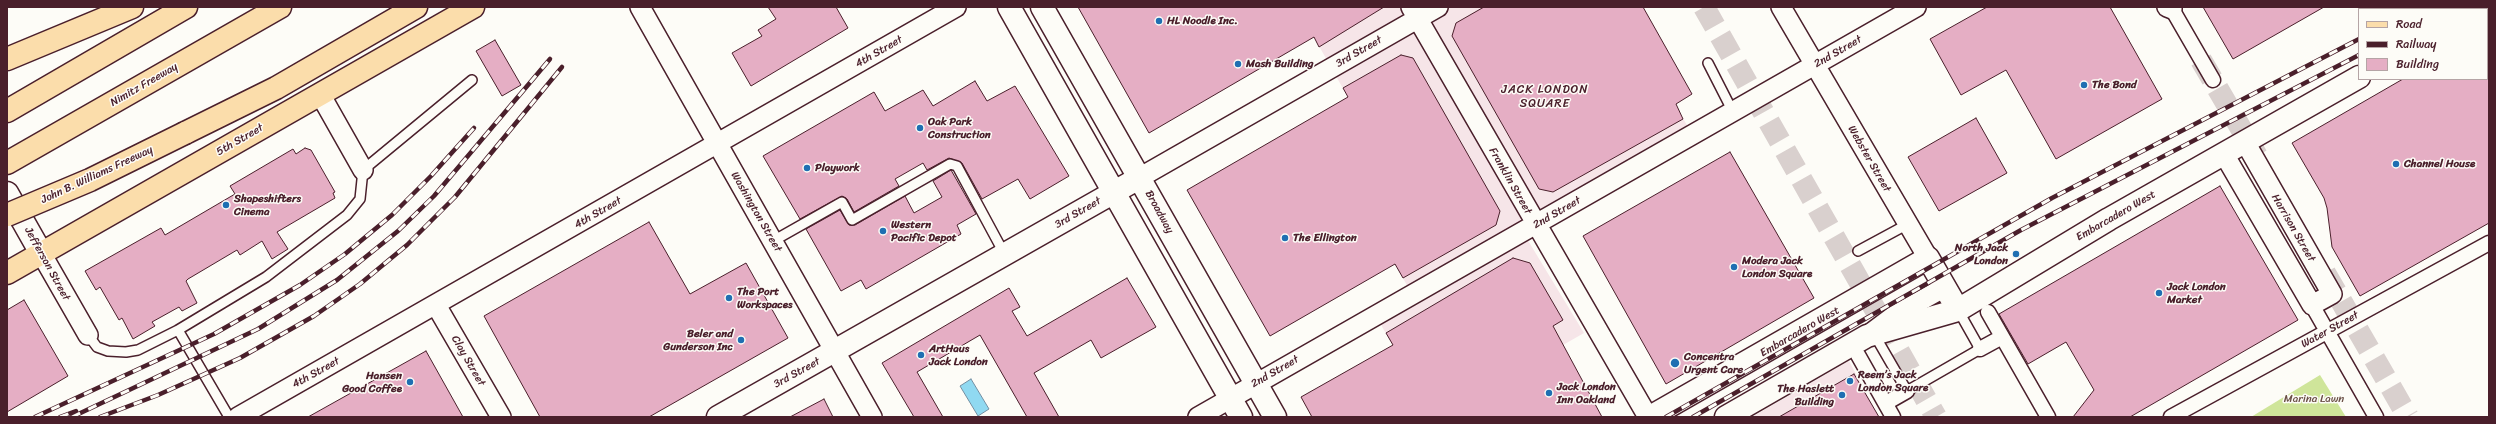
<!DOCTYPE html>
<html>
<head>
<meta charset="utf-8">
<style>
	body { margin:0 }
	#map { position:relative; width:2496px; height:424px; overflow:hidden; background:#fdfcf7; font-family:Sriracha,sans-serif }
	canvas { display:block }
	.frame { position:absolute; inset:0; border:8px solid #4a1f2b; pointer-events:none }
	.legend { position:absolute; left:2358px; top:8px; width:130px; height:72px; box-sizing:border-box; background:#fdfcf7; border:1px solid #b5a4a5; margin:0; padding:5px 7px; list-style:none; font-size:12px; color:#4a1f2b }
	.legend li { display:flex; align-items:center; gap:8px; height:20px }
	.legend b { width:20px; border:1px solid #b5a4a5 }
</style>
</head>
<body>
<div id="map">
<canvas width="2496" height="424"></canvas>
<div class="frame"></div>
<ul class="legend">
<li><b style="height:5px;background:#fbddab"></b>Road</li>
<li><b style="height:5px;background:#4a1f2b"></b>Railway</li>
<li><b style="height:11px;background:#e5aec4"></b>Building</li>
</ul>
</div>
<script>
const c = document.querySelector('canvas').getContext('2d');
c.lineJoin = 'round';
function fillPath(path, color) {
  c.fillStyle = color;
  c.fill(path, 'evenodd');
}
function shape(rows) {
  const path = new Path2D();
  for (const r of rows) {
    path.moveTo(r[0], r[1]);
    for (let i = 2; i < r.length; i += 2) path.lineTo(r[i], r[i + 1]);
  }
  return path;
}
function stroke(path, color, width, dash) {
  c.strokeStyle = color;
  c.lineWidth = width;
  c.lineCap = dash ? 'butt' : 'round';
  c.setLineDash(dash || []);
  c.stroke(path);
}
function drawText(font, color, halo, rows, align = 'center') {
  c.font = font + ' Sriracha,sans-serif';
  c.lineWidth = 3;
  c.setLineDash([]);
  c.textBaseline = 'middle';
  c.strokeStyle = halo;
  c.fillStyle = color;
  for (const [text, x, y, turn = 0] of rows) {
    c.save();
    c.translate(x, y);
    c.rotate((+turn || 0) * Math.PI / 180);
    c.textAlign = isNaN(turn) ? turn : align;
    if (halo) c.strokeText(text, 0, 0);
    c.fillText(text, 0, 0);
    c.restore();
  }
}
const built = shape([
	[1297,7,1595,7,1633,31,1688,127,1518,224,1584,333,1437,417,1433,417,1380,323,1416,301,1353,191,1389,170],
	[1849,361,1879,417,1752,417]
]);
const green = shape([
	[2320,375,2346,417,2251,417]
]);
const water = shape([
	[971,379,989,409,978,416,960,386,971,379]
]);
const building = shape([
	[768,7,836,7,848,28,751,86,732,53,762,36,758,30,776,19,768,7],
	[1078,7,1384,7,1319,47,1314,37,1149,133,1078,7],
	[1484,7,1643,7,1692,94,1676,104,1683,119,1553,192,1539,189,1452,36,1456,23,1484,7],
	[1987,7,2110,7,2162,99,2056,159,2006,70,1961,95,1930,39,1987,7],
	[2203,7,2324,7,2233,59,2203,7],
	[495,40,521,85,502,96,476,51,495,40],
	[1401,55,1413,58,1500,211,1496,225,1403,278,1395,264,1270,336,1187,190,1348,97,1343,88,1401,55],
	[2403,79,2489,79,2489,223,2360,296,2332,247,2327,208,2324,198,2292,143,2403,79],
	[975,81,987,101,1015,86,1069,176,1030,199,1018,179,982,199,962,163,949,158,927,170,923,163,895,179,899,186,854,212,847,199,842,196,800,219,763,156,874,92,885,111,923,90,933,106,975,81],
	[1976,118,2007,173,1939,211,1908,157,1976,118],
	[305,148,311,150,335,192,333,193,335,198,277,232,288,249,272,259,262,241,240,255,237,250,188,279,186,281,197,303,182,311,179,307,152,322,155,326,133,339,122,318,119,320,100,287,96,290,85,271,161,228,165,235,235,194,230,186,293,149,296,154,305,148],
	[1730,152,1814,298,1666,384,1583,236,1730,152],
	[951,170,976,214,957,225,961,234,866,289,861,280,841,291,806,229,840,210,849,225,855,225,905,196,914,213,942,197,933,181,951,170],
	[2220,186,2298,320,2130,417,2073,417,2094,390,2066,342,2028,364,1999,314,2220,186],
	[649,222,690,294,746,263,788,338,649,417,540,417,484,316,649,222],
	[1513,258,1530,263,1563,320,1553,326,1602,417,1312,417,1301,397,1393,345,1386,333,1513,258],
	[1127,278,1156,327,1101,358,1091,340,1034,373,1059,417,1027,417,980,335,917,372,943,417,914,417,882,363,1009,288,1020,307,1012,311,1027,336,1127,278],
	[24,300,68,376,7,412,7,310,24,300],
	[426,351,463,417,308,417,376,379,426,351],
	[1854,374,1879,417,1779,417,1854,374],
	[824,399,833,417,790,417,824,399]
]);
const primaryTunnel = shape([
	[1704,7,1936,417],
	[2201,60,2257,156],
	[2325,273,2408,417]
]);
const service = shape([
	[1708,63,1733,112],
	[773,241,842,202,852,220,950,164,957,166,1005,255],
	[1858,251,1908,224],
	[1874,334,1907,391,1980,349,1958,310],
	[88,335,97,347,108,351,126,352,138,350,178,330],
	[229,417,178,330,266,277,347,215,360,199,363,170,472,80]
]);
const pedestrian = shape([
	[2172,9,2213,80],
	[2312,305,2376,417],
	[1988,312,2048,417],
	[1980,349,2002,337],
	[1858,355,1893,417],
	[1886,403,1907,391],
	[2171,417,2489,243]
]);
const minor = shape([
	[640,7,872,417],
	[1411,7,1648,417],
	[1781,7,1928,258],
	[2167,7,2172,9,2172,7],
	[320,94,363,170],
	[2224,154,2312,305,2332,294,2245,142],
	[1139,178,1438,7],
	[41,253,88,335],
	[436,305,501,417],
	[1871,333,1895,315,1945,287],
	[238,417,956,7],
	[1198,417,1916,7]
]);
const tertiary = shape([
	[1009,7,1241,417],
	[1042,7,1275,417],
	[2478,9,2481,7],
	[7,193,41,253],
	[718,417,1139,178],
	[1650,417,1928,258,1958,310],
	[1726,417,1867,336,1958,310,2109,219,2359,77]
]);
const primary = shape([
	[7,273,473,7]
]);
const motorway = shape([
	[7,59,132,7],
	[7,111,186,7],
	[185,133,276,88,416,7],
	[7,163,280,7]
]);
const rail = shape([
	[2412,9,2416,7],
	[2438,9,2442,7],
	[35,417,214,334,300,285,345,254,392,215,431,176,474,128],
	[60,417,76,411],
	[72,417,258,329,337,280,398,231,434,196,550,59],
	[100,417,158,395,240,358,314,316,360,284,407,245,455,197,562,67],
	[1666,417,2052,198,2359,39],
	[1693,417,2021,230,2359,55]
]);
const motorwayBridge = shape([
	[7,215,90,180,185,133]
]);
const markers = [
	[1159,21,4,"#1f6fb2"],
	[1238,64,4,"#1f6fb2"],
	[2084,85,4,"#1f6fb2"],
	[920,128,4,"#1f6fb2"],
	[2396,164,4,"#1f6fb2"],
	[807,168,4,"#1f6fb2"],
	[226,205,4,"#1f6fb2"],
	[883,231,4,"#1f6fb2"],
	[1285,238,4,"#1f6fb2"],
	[2016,254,4,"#1f6fb2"],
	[1734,267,4,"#1f6fb2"],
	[2159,293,4,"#1f6fb2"],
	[729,298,4,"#1f6fb2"],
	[741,340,4,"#1f6fb2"],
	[921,355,4,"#1f6fb2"],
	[1675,363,5,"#1f6fb2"],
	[1850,381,4,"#1f6fb2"],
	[410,382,4,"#1f6fb2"],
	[1549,393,4,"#1f6fb2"],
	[1842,395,4,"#1f6fb2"]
];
const poiNames = [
	["HL Noodle Inc.",1167,21],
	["Mash Building",1246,64],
	["The Bond",2092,85],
	["Oak Park",928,122],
	["Construction",928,135],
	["Channel House",2404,164],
	["Playwork",815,168],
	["Shapeshifters",234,199],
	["Cinema",234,212],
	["Western",891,225],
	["Pacific Depot",891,238],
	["The Ellington",1293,238],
	["North Jack",2008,248,"right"],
	["London",2008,261,"right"],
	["Modera Jack",1742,261],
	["London Square",1742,274],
	["Jack London",2167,287],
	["Market",2167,300],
	["The Port",737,292],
	["Workspaces",737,305],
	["Beler and",733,334,"right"],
	["Gunderson Inc",733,347,"right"],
	["ArtHaus",929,349],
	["Jack London",929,362],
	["Concentra",1684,357],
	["Urgent Care",1684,370],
	["Reem’s Jack",1858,375],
	["London Square",1858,388],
	["Hansen",402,376,"right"],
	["Good Coffee",402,389,"right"],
	["Jack London",1557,387],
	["Inn Oakland",1557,400],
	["The Haslett",1834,389,"right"],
	["Building",1834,402,"right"]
];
const streetNames = [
	["4th Street",879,52,-30],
	["3rd Street",1359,52,-30],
	["2nd Street",1838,52,-30],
	["Nimitz Freeway",144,85,-30],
	["5th Street",240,140,-30],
	["Webster Street",1869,159,60],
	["John B. Williams Freeway",97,175,-25],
	["Franklin Street",1510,181,60],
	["Washington Street",756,212,60],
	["Broadway",1159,212,61],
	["4th Street",598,213,-30],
	["3rd Street",1078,213,-30],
	["2nd Street",1557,213,-30],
	["Embarcadero West",2116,216,-30],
	["Harrison Street",2293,228,60],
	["Jefferson Street",47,264,61],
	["Water Street",2330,330,-29],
	["Embarcadero West",1800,332,-30],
	["Clay Street",468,361,60],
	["2nd Street",1275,372,-30],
	["4th Street",316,373,-29],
	["3rd Street",797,373,-29]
];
const parkNames = [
	["Marina Lawn",2314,399]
];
const neighbourhoodNames = [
	["JACK LONDON",1545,90],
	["SQUARE",1545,104]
];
fillPath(built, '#f6e5e8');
fillPath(green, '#cfe59a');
fillPath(water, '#90d9f1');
stroke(water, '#748fa2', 1);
fillPath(building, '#e5aec4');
stroke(building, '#4a1f2b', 1);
stroke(primaryTunnel, '#d9d0ce', 22, [22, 11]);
stroke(service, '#4a1f2b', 12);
stroke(pedestrian, '#4a1f2b', 17);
stroke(minor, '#4a1f2b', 22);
stroke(tertiary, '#4a1f2b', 25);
stroke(primary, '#4a1f2b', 25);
stroke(motorway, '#4a1f2b', 25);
stroke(service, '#fdfcf7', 9);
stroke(pedestrian, '#fdfcf7', 14);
stroke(minor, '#fdfcf7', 19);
stroke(tertiary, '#fdfcf7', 22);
stroke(primary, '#fbddab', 22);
stroke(motorway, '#fbddab', 22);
stroke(rail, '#4a1f2b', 4.5);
stroke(rail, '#fdfcf7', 3, [9]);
stroke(motorwayBridge, '#4a1f2b', 25, []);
stroke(motorwayBridge, '#fbddab', 22);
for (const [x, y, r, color] of markers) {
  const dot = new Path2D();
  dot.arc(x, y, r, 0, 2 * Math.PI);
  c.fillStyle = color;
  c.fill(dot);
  stroke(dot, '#fdfcf7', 1.5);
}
drawText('bold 11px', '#4a1f2b', '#fdfcf7', poiNames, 'left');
drawText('11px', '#4a1f2b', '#fdfcf7', streetNames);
drawText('11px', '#6b5047', '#fdfcf7', parkNames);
c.letterSpacing = '1px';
drawText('12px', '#4a1f2b', '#fdfcf7', neighbourhoodNames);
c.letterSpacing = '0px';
</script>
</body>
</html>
